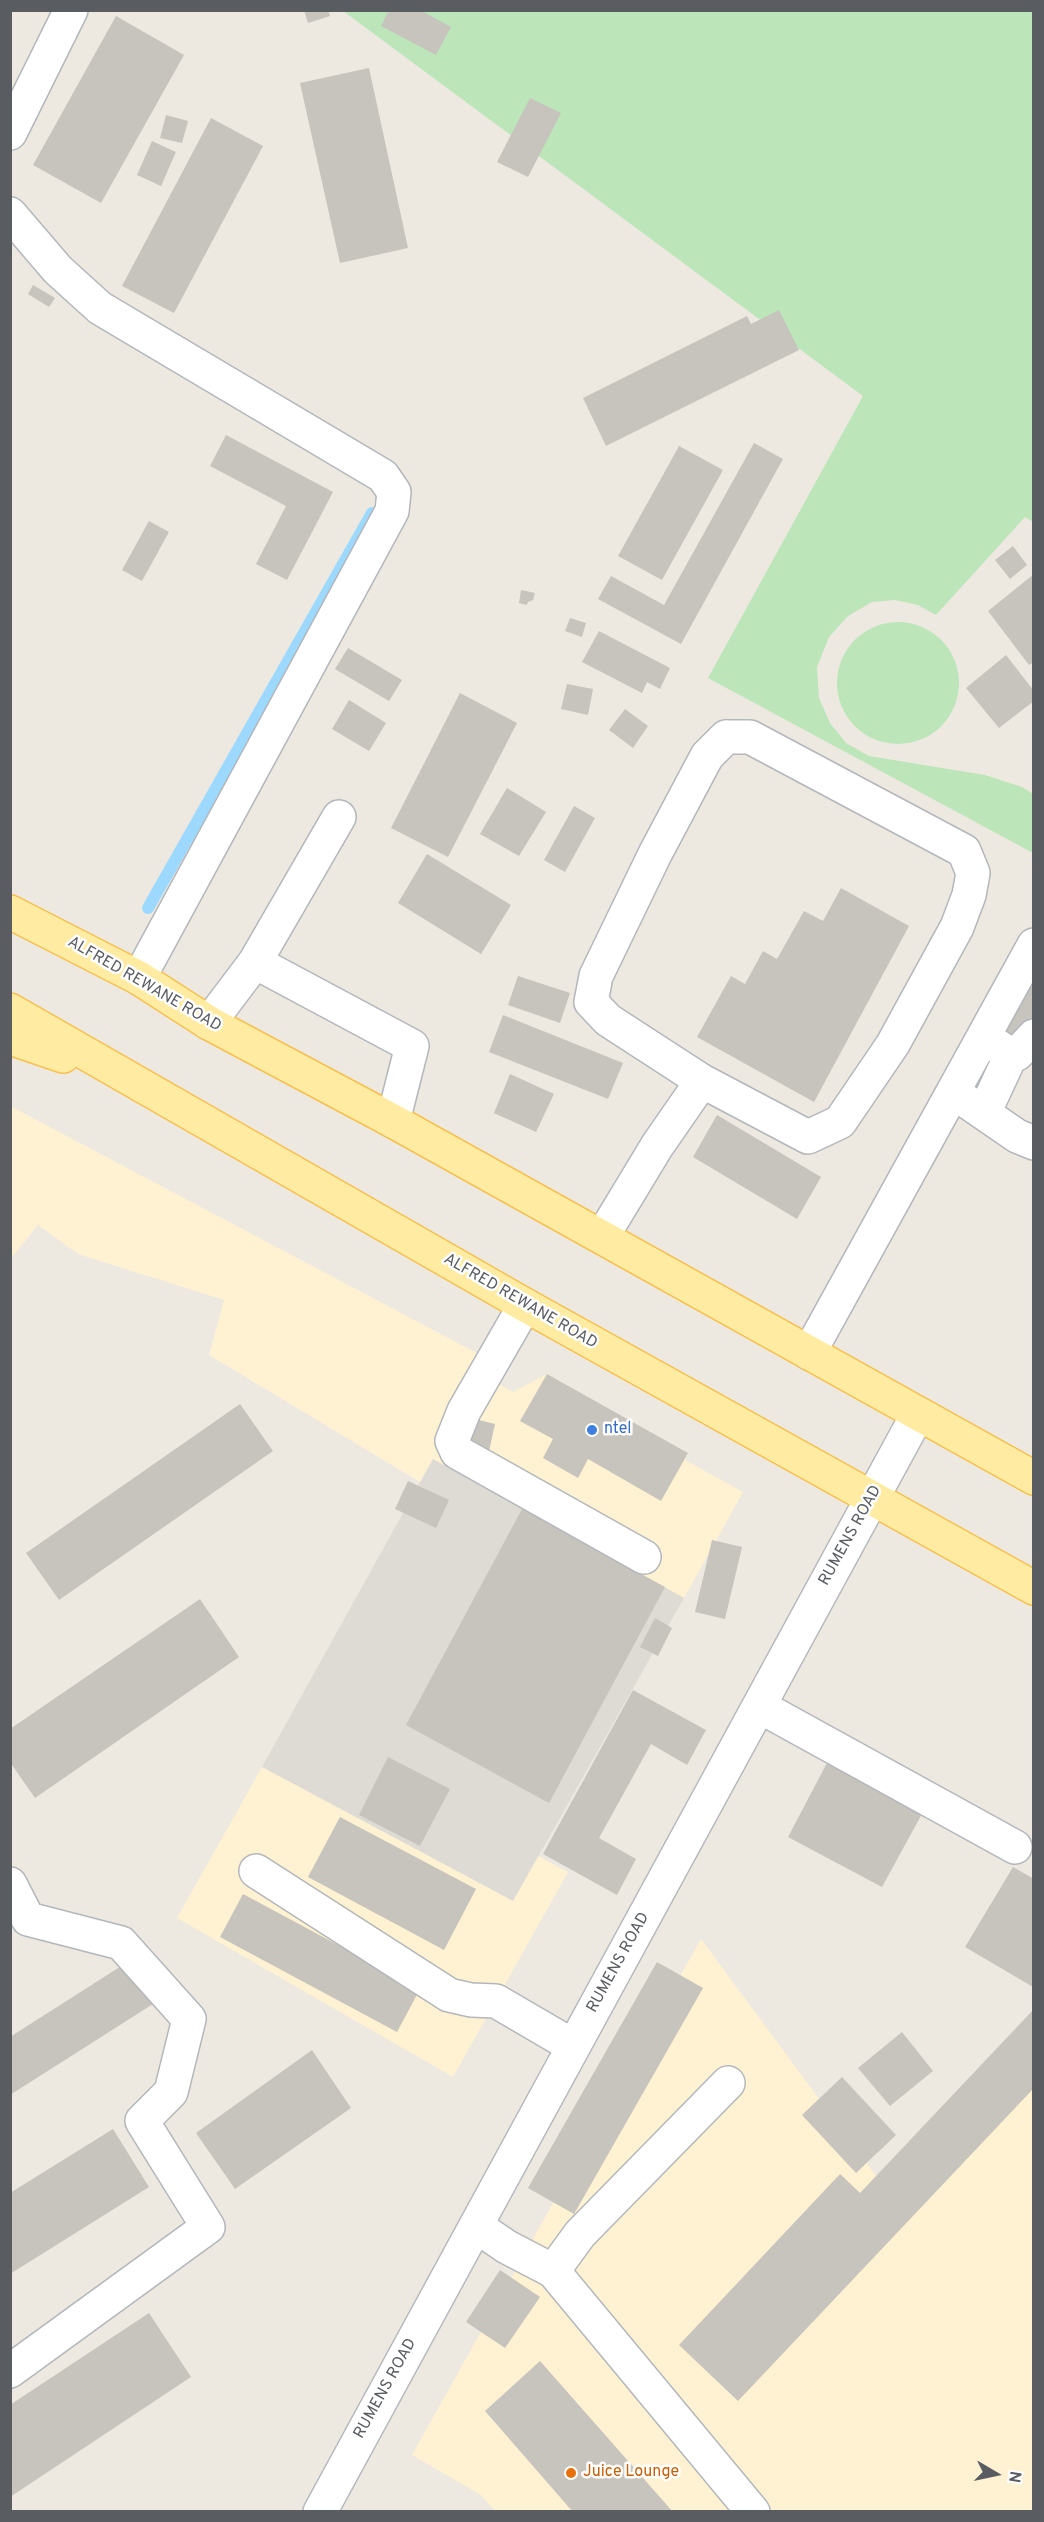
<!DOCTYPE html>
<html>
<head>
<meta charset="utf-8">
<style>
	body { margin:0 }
	#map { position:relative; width:1044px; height:2522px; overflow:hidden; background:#ede9e0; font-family:Overpass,sans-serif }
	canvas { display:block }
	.frame { position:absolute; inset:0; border:12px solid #595d62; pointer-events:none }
	.north { position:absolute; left:966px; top:2444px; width:60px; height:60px; -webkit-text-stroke:4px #fff; paint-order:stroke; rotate:99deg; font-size:16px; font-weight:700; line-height:24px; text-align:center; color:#595d62 }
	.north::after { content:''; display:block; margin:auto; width:21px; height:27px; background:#595d62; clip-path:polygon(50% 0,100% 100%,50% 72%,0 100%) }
</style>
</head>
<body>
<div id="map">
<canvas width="1044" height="2522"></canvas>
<div class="frame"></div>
<div class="north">N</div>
</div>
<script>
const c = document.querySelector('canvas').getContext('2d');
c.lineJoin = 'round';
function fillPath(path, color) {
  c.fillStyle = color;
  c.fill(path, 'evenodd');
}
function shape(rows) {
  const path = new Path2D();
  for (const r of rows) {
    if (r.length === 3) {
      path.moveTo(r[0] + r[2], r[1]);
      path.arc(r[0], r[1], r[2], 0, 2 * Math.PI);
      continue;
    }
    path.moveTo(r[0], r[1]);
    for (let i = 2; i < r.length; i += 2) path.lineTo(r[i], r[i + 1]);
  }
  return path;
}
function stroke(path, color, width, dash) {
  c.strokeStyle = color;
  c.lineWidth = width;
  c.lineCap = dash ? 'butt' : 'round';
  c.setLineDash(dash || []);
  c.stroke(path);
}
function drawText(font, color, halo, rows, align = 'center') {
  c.font = font + ' Overpass,sans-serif';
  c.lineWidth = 5;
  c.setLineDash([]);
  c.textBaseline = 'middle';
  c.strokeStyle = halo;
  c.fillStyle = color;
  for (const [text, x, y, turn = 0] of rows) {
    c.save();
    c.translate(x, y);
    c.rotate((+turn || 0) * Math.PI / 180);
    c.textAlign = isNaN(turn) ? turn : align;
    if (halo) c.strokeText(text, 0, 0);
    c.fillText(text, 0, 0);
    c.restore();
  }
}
const commercial = shape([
	[10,1106,488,1359,480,1374,513,1392,547,1374,688,1453,685,1460,743,1492,684,1598,433,1459,420,1482,209,1355,224,1300,78,1254,38,1225,13,1256,11,1255],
	[262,1767,513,1900,538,1856,568,1872,453,2077,177,1918],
	[701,1939,879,2180,1033,2038,1033,2511,495,2511,481,2495,412,2455]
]);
const industrial = shape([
	[433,1459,684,1598,513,1901,262,1767]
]);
const green = shape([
	[343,11,1033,11,1033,522,1025,517,936,615,918,605,895,600,872,602,848,616,829,637,817,667,819,698,830,723,846,743,869,756,985,775,1022,787,1033,794,1033,853,708,678,863,396],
	[898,683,61]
]);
const stream = shape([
	[148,908,372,513]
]);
const building = shape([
	[304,10,328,10,330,16,308,23],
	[389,10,420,10,451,27,436,55,381,26],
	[116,16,184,55,101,203,33,165],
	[369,68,408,248,340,263,300,83],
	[530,98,561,113,528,177,497,162],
	[166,115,188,121,182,143,160,138],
	[211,118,263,146,174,313,122,286],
	[152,141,176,152,161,186,137,175],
	[33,285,55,298,49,307,28,294],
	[779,310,799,350,606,446,583,398,747,316,751,324],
	[226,435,333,492,287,580,256,564,286,506,210,466],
	[754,443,783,459,681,644,598,599,611,576,664,605],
	[679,446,723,470,662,580,618,556],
	[149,521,169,532,142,581,122,570],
	[1013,546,1027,565,1010,579,995,560],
	[1034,574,1034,662,1029,665,988,611],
	[521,590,535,593,533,600,528,602,527,605,519,603],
	[570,618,586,623,582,637,565,631],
	[599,631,670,668,660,689,647,682,642,693,582,662],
	[348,648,402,680,389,701,335,669],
	[1006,655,1034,691,1034,701,999,728,966,688],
	[567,684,593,689,588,715,561,709],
	[460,693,517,723,448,857,391,828],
	[349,700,386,723,369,751,332,729],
	[625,709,648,726,633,748,609,730],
	[507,788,546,812,519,856,480,834],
	[574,806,595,818,565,872,544,860],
	[427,854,511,905,481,954,398,903],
	[841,888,909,926,814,1102,697,1037,731,976,745,984,763,951,777,959,804,911,823,921],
	[518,976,570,993,560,1023,508,1005],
	[1019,980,1034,988,1034,1015,1016,1045,991,1031],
	[503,1015,623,1063,608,1099,489,1052],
	[510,1074,554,1094,536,1132,494,1113],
	[717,1115,821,1177,797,1219,693,1157],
	[547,1374,688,1453,661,1501,588,1459,578,1478,543,1458,553,1439,520,1421],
	[240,1404,273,1451,59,1600,26,1553],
	[446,1412,495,1424,488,1456,438,1443],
	[408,1481,449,1500,436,1528,395,1509],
	[522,1509,665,1587,549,1803,406,1725],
	[712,1540,742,1547,725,1619,695,1612],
	[200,1599,239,1657,35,1798,10,1762,10,1729],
	[655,1618,672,1628,658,1656,640,1647],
	[633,1690,706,1730,687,1765,651,1744,599,1838,636,1859,617,1895,543,1854],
	[388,1757,450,1789,420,1846,359,1815],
	[828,1761,923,1812,882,1887,788,1837],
	[340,1817,476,1889,444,1950,308,1877],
	[1013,1867,1034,1879,1033,1987,965,1947],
	[243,1894,420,1989,397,2032,220,1937],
	[657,1962,703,1988,574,2214,528,2188],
	[126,1963,153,2004,10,2095,10,2037],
	[1034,2009,1034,2088,738,2401,679,2345,840,2174,860,2193],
	[902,2032,933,2071,890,2106,858,2068],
	[312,2050,351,2108,235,2189,196,2133],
	[842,2077,896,2135,856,2173,802,2115],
	[113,2129,149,2187,10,2274,10,2193],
	[500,2270,540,2297,505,2348,466,2322],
	[149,2313,191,2377,10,2497,10,2405],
	[540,2361,673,2512,573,2512,485,2411]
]);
const minor = shape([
	[10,133,71,10],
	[10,214,58,270,100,308,383,476,394,492,392,511,139,978],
	[726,737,750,737,964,851,973,873,969,895,957,927,893,1044,840,1122,808,1137,702,1081,608,1020,591,1002,596,976,655,854,707,756,726,737],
	[255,962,412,1046,393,1121],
	[209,1023,255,962,339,817],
	[993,1043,1011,1055,1017,1054,1034,1036],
	[953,1092,1017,1136,1034,1143],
	[984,1113,1011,1055],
	[602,1237,657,1146,702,1081],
	[525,1305,464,1411,452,1441,457,1452,644,1557],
	[809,1353,1034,945],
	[759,1706,1015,1847],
	[256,1871,449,1995,471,2000,496,2001,573,2046],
	[10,1884,28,1919,121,1943,189,2019,171,2092,142,2121,208,2227,10,2371],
	[476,2226,507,2247,553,2271,753,2512],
	[553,2271,580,2234,728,2083],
	[320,2512,918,1414]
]);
const major = shape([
	[10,912,139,978,209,1023,393,1121,1034,1478],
	[10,1010,525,1305,1034,1588],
	[10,1038,63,1056]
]);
const markers = [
	[592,1430,6,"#3f7fe0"],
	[571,2473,6,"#e8710a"]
];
const streetNames = [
	["ALFRED REWANE ROAD",144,985,30],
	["ALFRED REWANE ROAD",520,1302,30],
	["RUMENS ROAD",851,1536,-61],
	["RUMENS ROAD",619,1963,-61],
	["RUMENS ROAD",386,2389,-61]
];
const shopNames = [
	["ntel",604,1430]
];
const foodNames = [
	["Juice Lounge",583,2473]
];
fillPath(commercial, '#fff2d2');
fillPath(industrial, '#dddbd4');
fillPath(green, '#bce6ba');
stroke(stream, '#9dd9ff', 12);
fillPath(building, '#c7c3bd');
stroke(minor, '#b3b7bb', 36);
stroke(major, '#f7c04e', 36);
stroke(minor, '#fff', 33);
stroke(major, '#ffeca2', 33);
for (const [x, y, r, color] of markers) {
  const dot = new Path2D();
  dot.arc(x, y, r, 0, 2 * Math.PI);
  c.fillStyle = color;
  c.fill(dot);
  stroke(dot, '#fff', 2);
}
drawText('16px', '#595d62', '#fff', streetNames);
drawText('16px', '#366cbe', '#fff', shopNames, 'left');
drawText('16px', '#c56008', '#fff', foodNames, 'left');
</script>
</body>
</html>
